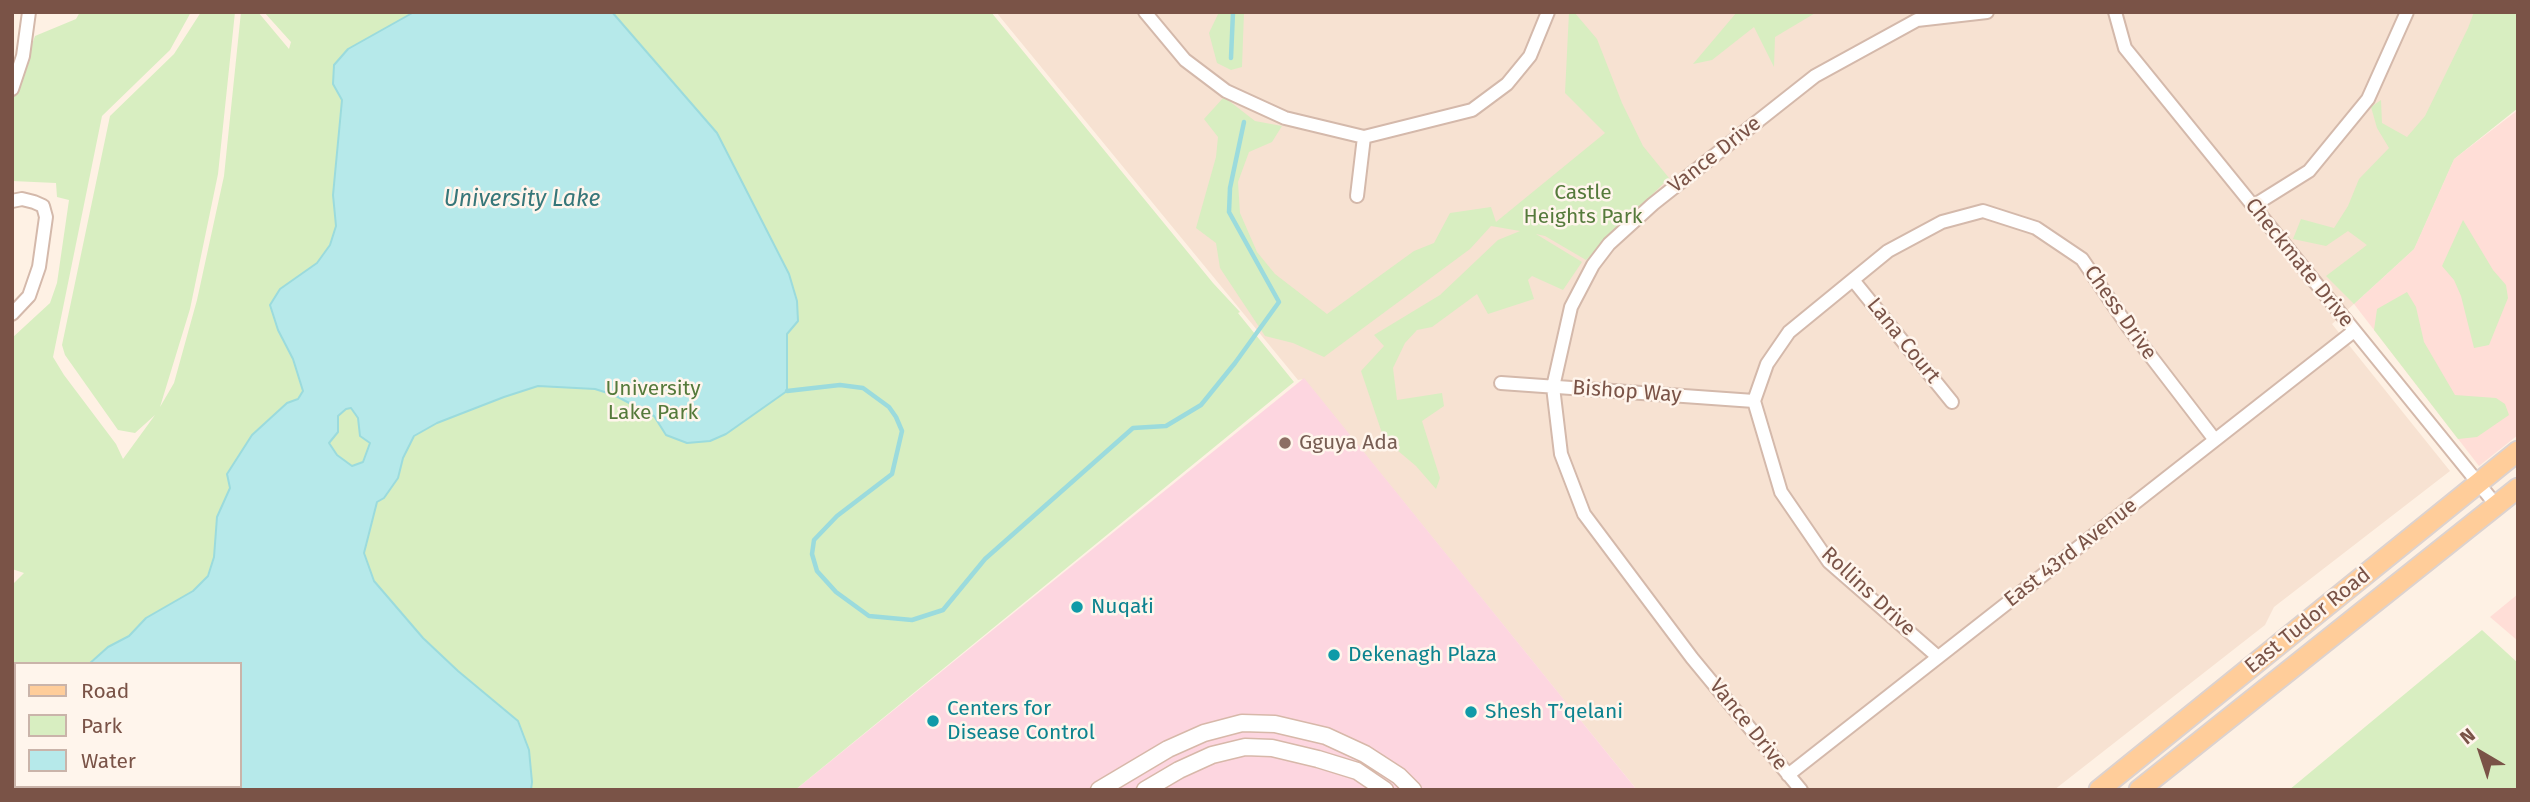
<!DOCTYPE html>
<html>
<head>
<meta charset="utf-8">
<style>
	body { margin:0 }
	#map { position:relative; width:2530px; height:802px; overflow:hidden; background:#fef1e4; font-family:"Fira Sans",sans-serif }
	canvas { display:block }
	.frame { position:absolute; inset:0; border:14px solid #7a5347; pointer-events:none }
	.legend { position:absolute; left:14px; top:662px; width:228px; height:126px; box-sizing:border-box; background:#fff5ec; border:2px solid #cab4aa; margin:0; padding:9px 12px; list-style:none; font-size:21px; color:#7a5347 }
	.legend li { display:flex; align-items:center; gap:14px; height:35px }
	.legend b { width:35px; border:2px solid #cab4aa }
	.north { position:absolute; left:2446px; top:718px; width:70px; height:70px; -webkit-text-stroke:5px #fff5ec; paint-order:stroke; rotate:321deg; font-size:19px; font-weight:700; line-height:28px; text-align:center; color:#7a5347 }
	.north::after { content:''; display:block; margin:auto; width:24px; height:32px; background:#7a5347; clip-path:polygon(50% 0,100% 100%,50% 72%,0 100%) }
</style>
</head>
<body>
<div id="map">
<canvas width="2530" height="802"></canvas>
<div class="frame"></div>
<ul class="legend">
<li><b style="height:9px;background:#ffcd9a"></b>Road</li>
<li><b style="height:19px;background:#d8eec1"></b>Park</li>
<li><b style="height:19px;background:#b6e9ea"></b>Water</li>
</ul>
<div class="north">N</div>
</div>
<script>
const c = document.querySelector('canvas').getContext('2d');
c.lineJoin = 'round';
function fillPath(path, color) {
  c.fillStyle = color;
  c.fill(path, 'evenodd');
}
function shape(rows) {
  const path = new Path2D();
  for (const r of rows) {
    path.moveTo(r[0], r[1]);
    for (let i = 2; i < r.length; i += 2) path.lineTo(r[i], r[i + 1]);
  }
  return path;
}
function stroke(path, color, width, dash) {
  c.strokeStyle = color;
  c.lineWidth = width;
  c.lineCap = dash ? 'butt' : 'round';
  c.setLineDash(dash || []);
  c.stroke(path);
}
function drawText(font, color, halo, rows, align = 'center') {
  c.font = font + ' "Fira Sans",sans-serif';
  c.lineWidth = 5;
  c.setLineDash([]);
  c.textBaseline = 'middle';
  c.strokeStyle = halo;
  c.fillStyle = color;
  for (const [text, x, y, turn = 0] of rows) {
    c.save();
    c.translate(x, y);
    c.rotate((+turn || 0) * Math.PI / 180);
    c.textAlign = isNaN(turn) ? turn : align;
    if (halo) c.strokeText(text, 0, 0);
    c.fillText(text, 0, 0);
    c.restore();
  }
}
const residential = shape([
	[996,12,2518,12,2518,108,2454,159,2414,249,2332,324,2450,471,2274,607,2265,625,2054,790,1637,790,1304,379,1298,380]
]);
const commercial = shape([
	[2518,110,2518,435,2479,466,2354,304,2414,249,2454,159],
	[2518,594,2518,641,2490,617]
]);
const medical = shape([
	[1304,378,1637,790,795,790]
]);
const green = shape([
	[80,12,191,12,170,50,102,116,53,357,64,375,116,444,123,459,155,415,135,433,118,430,65,355,62,345,110,116,174,54,201,12,235,12,218,174,190,309,160,407,174,383,197,300,224,176,241,12,258,12,289,49,291,42,264,12,991,12,1213,283,1240,312,1238,313,1294,382,795,790,12,790,12,585,24,573,12,569,12,375,14,372,12,338,50,303,57,283,69,200,57,197,56,183,12,181,12,101,35,36,76,19],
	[16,664,240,664,240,786,16,786],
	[1219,12,1244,12,1242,67,1231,70,1217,63,1209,33],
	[1569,12,1574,12,1597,39,1622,103,1643,146,1669,178,1586,260,1545,236,1536,234,1582,262,1563,290,1532,276,1528,280,1534,299,1488,314,1477,294,1432,327,1417,330,1405,343,1393,368,1397,400,1442,393,1444,406,1422,421,1440,478,1436,489,1416,466,1384,439,1361,371,1384,346,1374,335,1440,295,1498,240,1520,231,1491,226,1470,249,1324,357,1293,343,1265,336,1220,268,1216,243,1196,228,1216,157,1218,137,1204,119,1224,97,1255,121,1282,126,1272,142,1249,152,1238,182,1240,213,1257,252,1275,274,1327,314,1414,251,1434,243,1450,213,1491,207,1496,222,1605,133,1565,93],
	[1737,12,1817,12,1775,37,1774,67,1754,27,1712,60,1693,64],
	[2474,12,2518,12,2518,108,2454,159,2414,249,2354,304,2326,276,2367,245,2348,231,2326,246,2293,239,2301,219,2334,228,2348,206,2359,179,2389,148,2377,128,2371,107,2381,100,2382,123,2407,137,2425,116,2468,28],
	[2463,220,2493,270,2506,285,2508,298,2489,345,2474,348,2461,296,2454,280,2442,266],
	[2407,292,2416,307,2424,342,2455,395,2496,398,2505,404,2509,415,2477,437,2458,439,2374,330,2377,309],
	[2482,630,2518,663,2518,790,2289,790]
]);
const water = shape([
	[414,12,612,12,717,133,789,274,797,301,798,321,787,334,787,391,726,434,710,441,687,443,666,435,654,416,614,395,595,389,538,386,504,397,437,423,414,436,403,458,398,478,384,498,377,502,364,553,374,581,423,638,458,671,518,721,529,750,532,782,531,790,58,790,56,786,240,786,240,664,89,664,108,647,129,636,146,618,193,591,208,576,214,557,217,517,230,488,227,474,252,435,287,403,298,399,303,391,293,359,278,330,270,305,280,289,317,263,330,245,336,226,333,195,342,100,333,84,334,65,348,49,414,12],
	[351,408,358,418,360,436,370,443,363,462,352,466,337,455,329,443,338,432,338,416,346,409,351,408]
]);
const stream = shape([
	[1231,58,1233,12],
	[787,391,840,385,863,388,889,407,896,417,902,431,892,474,837,516,814,540,812,554,817,571,836,592,869,616,912,620,943,610,985,559,1133,428,1166,426,1201,405,1235,363,1279,302,1229,212,1230,188,1244,122]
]);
const street = shape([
	[1145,12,1185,60,1226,91,1285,118,1364,137,1472,110,1507,84,1530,56,1548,12],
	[2115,12,2125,48,2496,505],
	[12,89,23,56,29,12],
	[1357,196,1364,137],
	[12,201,22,199,34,202,43,206,46,217,39,267,29,296,12,314],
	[2253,206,2309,171,2368,99,2407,12],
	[1853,280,1952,402],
	[1501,383,1754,401],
	[1938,657,1829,562,1781,492,1754,401,1767,364,1789,332,1888,251,1942,222,1983,211,2036,228,2082,259,2129,328,2215,440],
	[1788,775,2354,331],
	[1801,790,1692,658,1584,514,1561,454,1553,387,1571,307,1593,265,1609,244,1653,204,1815,76,1917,20,1987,12]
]);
const secondary = shape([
	[1099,790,1168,749,1204,733,1242,723,1275,724,1326,736,1365,754,1399,776,1413,790],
	[1145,790,1179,770,1212,755,1245,747,1272,748,1318,759,1357,771,1385,790]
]);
const primary = shape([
	[2099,790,2518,451],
	[2139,790,2518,488]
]);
const markers = [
	[1285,443,7,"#8d6e63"],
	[1077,607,7,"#0f9aa8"],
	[1334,655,7,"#0f9aa8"],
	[1471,712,7,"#0f9aa8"],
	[933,721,7,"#0f9aa8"]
];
const streetNames = [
	["Vance Drive",1715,155,-38],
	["Checkmate Drive",2299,263,51],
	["Chess Drive",2120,313,55],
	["Lana Court",1903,341,51],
	["Bishop Way",1627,392,4],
	["East 43rd Avenue",2071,553,-38],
	["Rollins Drive",1868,592,43],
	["East Tudor Road",2308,621,-39],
	["Vance Drive",1748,725,51]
];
const parkNames = [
	["Castle",1583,193],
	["Heights Park",1583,217],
	["University",653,389],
	["Lake Park",653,413]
];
const educationNames = [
	["Gguya Ada",1299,443]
];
const cultureNames = [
	["Nuqałi",1091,607],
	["Dekenagh Plaza",1348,655],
	["Centers for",947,709],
	["Disease Control",947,733],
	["Shesh T’qelani",1485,712]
];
const waterNames = [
	["University Lake",522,200]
];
fillPath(residential, '#f7e2d2');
fillPath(commercial, '#ffded7');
fillPath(medical, '#fdd6e0');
fillPath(green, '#d8eec1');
fillPath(water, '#b6e9ea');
stroke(water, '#9bdbdd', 2);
stroke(stream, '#9bdbdd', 4.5);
stroke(street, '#d4b9ab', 16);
stroke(secondary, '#d7b8a9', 19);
stroke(primary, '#dcd2cf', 23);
stroke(street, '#fff', 12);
stroke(secondary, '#fff', 16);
stroke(primary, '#ffcd9a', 19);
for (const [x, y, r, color] of markers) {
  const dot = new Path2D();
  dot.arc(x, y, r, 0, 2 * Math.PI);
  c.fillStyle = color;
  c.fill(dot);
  stroke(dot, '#fff5ec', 2.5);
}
drawText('21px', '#7a5347', '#fff5ec', streetNames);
drawText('21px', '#557a3b', '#fff5ec', parkNames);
drawText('21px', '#785e54', '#fff5ec', educationNames, 'left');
drawText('21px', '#0d838f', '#fff5ec', cultureNames, 'left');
drawText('italic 23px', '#367679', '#fff5ec', waterNames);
</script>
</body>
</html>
